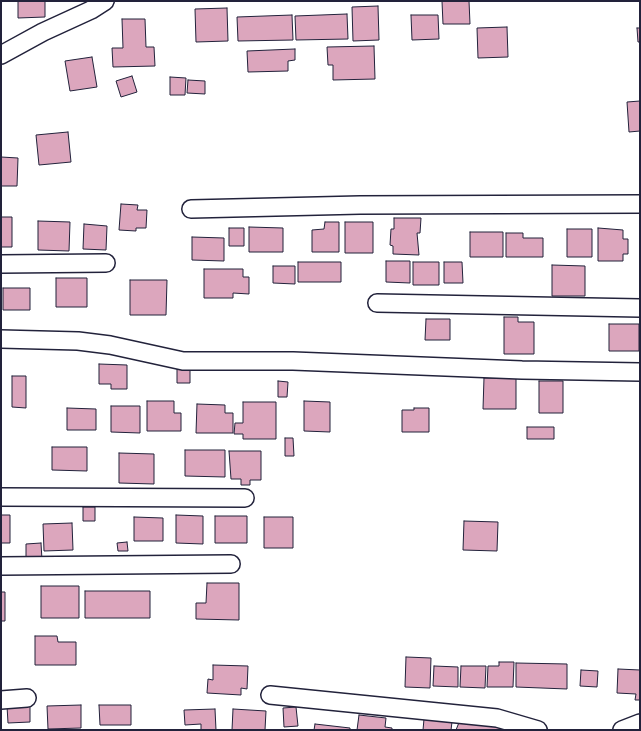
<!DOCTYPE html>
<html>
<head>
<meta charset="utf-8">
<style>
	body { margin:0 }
	#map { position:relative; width:641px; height:731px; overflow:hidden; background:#fff; font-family:Sriracha,sans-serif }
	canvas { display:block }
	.frame { position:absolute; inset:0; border:2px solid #22223b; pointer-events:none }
</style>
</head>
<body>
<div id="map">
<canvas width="641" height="731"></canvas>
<div class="frame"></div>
</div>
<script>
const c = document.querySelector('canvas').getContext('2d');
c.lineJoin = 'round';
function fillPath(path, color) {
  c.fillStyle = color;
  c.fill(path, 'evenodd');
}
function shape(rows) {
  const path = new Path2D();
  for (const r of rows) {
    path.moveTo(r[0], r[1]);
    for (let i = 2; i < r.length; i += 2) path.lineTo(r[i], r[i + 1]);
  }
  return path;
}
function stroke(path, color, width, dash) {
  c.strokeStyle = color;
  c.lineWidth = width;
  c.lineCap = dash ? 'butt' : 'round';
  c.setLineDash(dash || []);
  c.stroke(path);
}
const building = shape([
	[18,1,45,1,45,17,18,18,18,1],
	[442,1,469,1,470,24,443,24,442,1],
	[378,6,379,40,353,41,352,7,378,6],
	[227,8,228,41,196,42,195,9,227,8],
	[347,14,348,39,296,40,295,16,347,14],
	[292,15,293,40,238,41,237,17,292,15],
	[411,15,438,15,439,39,412,40,411,15],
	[122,19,145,19,146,47,154,47,155,66,113,67,112,48,123,48,122,19],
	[507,27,508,57,478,58,477,28,507,27],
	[637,28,640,28,640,42,638,42,637,28],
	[374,46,375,79,333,80,333,65,328,65,327,47,374,46],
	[295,49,295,60,288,61,288,71,248,72,247,51,295,49],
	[92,57,97,87,70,91,65,61,92,57],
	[132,76,137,92,121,97,116,81,132,76],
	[170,77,186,78,185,95,170,95,170,77],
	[188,80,205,81,205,94,187,93,188,80],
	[640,101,640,131,629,132,627,102,640,101],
	[68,132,71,162,39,165,36,135,68,132],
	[1,157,18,158,17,186,1,186,1,157],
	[121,204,138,205,137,210,147,210,146,228,136,228,136,231,119,230,121,204],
	[1,217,12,217,12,247,1,247,1,217],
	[394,218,421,218,420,233,417,233,419,255,393,254,393,246,390,245,391,229,394,229,394,218],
	[38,221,70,222,69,251,38,250,38,221],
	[325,222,339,222,339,252,312,252,312,230,324,229,325,222],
	[345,222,373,222,373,253,345,253,345,222],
	[84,224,107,226,106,250,83,249,84,224],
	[249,227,283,228,283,252,249,252,249,227],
	[229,228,244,228,244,246,229,246,229,228],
	[598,228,623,230,623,239,628,239,628,254,623,254,623,261,598,261,598,228],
	[567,229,592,229,592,257,567,257,567,229],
	[470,232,503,232,503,257,470,257,470,232],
	[506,233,523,233,523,238,543,238,543,257,506,257,506,233],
	[192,237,224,238,224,261,192,260,192,237],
	[386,261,410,261,410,283,386,282,386,261],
	[298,262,341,262,341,282,298,282,298,262],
	[413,262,439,262,439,285,413,285,413,262],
	[444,262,462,262,463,283,444,283,444,262],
	[552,265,585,266,585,296,552,296,552,265],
	[273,266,295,266,295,284,273,283,273,266],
	[204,269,243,269,243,277,249,277,249,294,233,293,233,298,204,298,204,269],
	[56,278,87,278,87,307,56,307,56,278],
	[130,280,167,280,166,315,130,315,130,280],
	[3,288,30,288,30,310,3,310,3,288],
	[504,317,518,317,518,322,534,322,534,354,504,354,504,317],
	[426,319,450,319,450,340,425,340,426,319],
	[609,324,639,324,639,351,609,351,609,324],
	[99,364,127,365,127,389,111,389,111,384,99,384,99,364],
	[177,367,190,367,190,383,177,383,177,367],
	[12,376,26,376,26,408,12,407,12,376],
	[484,378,516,378,516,409,483,409,484,378],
	[278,381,288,382,287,397,278,397,278,381],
	[539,381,563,381,563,413,539,413,539,381],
	[147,401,174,401,174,413,181,413,181,431,147,431,147,401],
	[304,401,330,402,330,432,304,431,304,401],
	[243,402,276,402,276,439,243,439,243,434,234,434,235,423,243,423,243,402],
	[197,404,225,405,225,413,233,413,233,433,196,433,197,404],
	[111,406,140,406,140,433,111,432,111,406],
	[67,408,96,409,96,430,67,430,67,408],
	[414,408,429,408,429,432,402,432,402,410,414,410,414,408],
	[527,427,554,427,554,439,527,439,527,427],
	[285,438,293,438,294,456,285,456,285,438],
	[52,447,87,447,87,471,52,470,52,447],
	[185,450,225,450,225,477,185,476,185,450],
	[229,451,261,451,261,480,250,480,250,485,241,485,241,479,231,479,229,451],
	[119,453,154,454,154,484,119,483,119,453],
	[83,507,95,507,95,521,83,521,83,507],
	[1,515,10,515,10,543,1,543,1,515],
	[176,515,203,516,203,544,176,543,176,515],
	[215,516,247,516,247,543,215,543,215,516],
	[134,517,163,518,163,541,134,541,134,517],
	[264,517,293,517,293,548,264,548,264,517],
	[464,521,498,522,497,551,463,550,464,521],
	[72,523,73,550,44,551,43,524,72,523],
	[127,542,128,551,118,551,117,543,127,542],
	[41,543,42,560,26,560,26,544,41,543],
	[207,583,239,583,239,620,196,619,196,603,206,603,207,583],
	[41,586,79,586,79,618,41,618,41,586],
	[85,591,150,591,150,618,85,618,85,591],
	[1,592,5,592,5,621,1,621,1,592],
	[35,636,57,636,58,642,76,642,76,665,35,665,35,636],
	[406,657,431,658,430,688,405,687,406,657],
	[499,662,514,662,513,687,487,687,488,666,499,666,499,662],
	[516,663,567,664,567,689,516,687,516,663],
	[213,665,248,666,247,689,241,688,241,695,207,693,208,679,213,680,213,665],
	[434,666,458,667,458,687,433,686,434,666],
	[461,666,486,666,485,688,460,687,461,666],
	[618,669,640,670,640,700,635,700,636,694,617,693,618,669],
	[581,670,598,671,597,687,580,686,581,670],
	[30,705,30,722,8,723,7,706,30,705],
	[81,705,81,728,48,729,47,706,81,705],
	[99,705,131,705,131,725,100,725,99,705],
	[296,707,298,726,284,727,283,708,296,707],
	[215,709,216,730,201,730,201,724,185,725,184,710,215,709],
	[233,709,266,711,265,730,232,730,233,709],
	[359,715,386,718,385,727,392,728,392,730,357,730,359,715],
	[424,719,452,722,451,730,423,730,424,719],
	[460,720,503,726,502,730,456,730,460,720],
	[315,724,350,728,350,730,314,730,315,724]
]);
const minor = shape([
	[1,55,43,32,91,10,105,1],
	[191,209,360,205,640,204],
	[1,264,106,263],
	[377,303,640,308],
	[1,339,78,341,110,345,183,361,293,361,522,370,640,372],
	[1,497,245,498],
	[1,566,231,564],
	[270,695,497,718,538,730],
	[1,700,27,698],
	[622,730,640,723]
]);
fillPath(building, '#dca6bd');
stroke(building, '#22223b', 1);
stroke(minor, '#22223b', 20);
stroke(minor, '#fff', 17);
</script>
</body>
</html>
